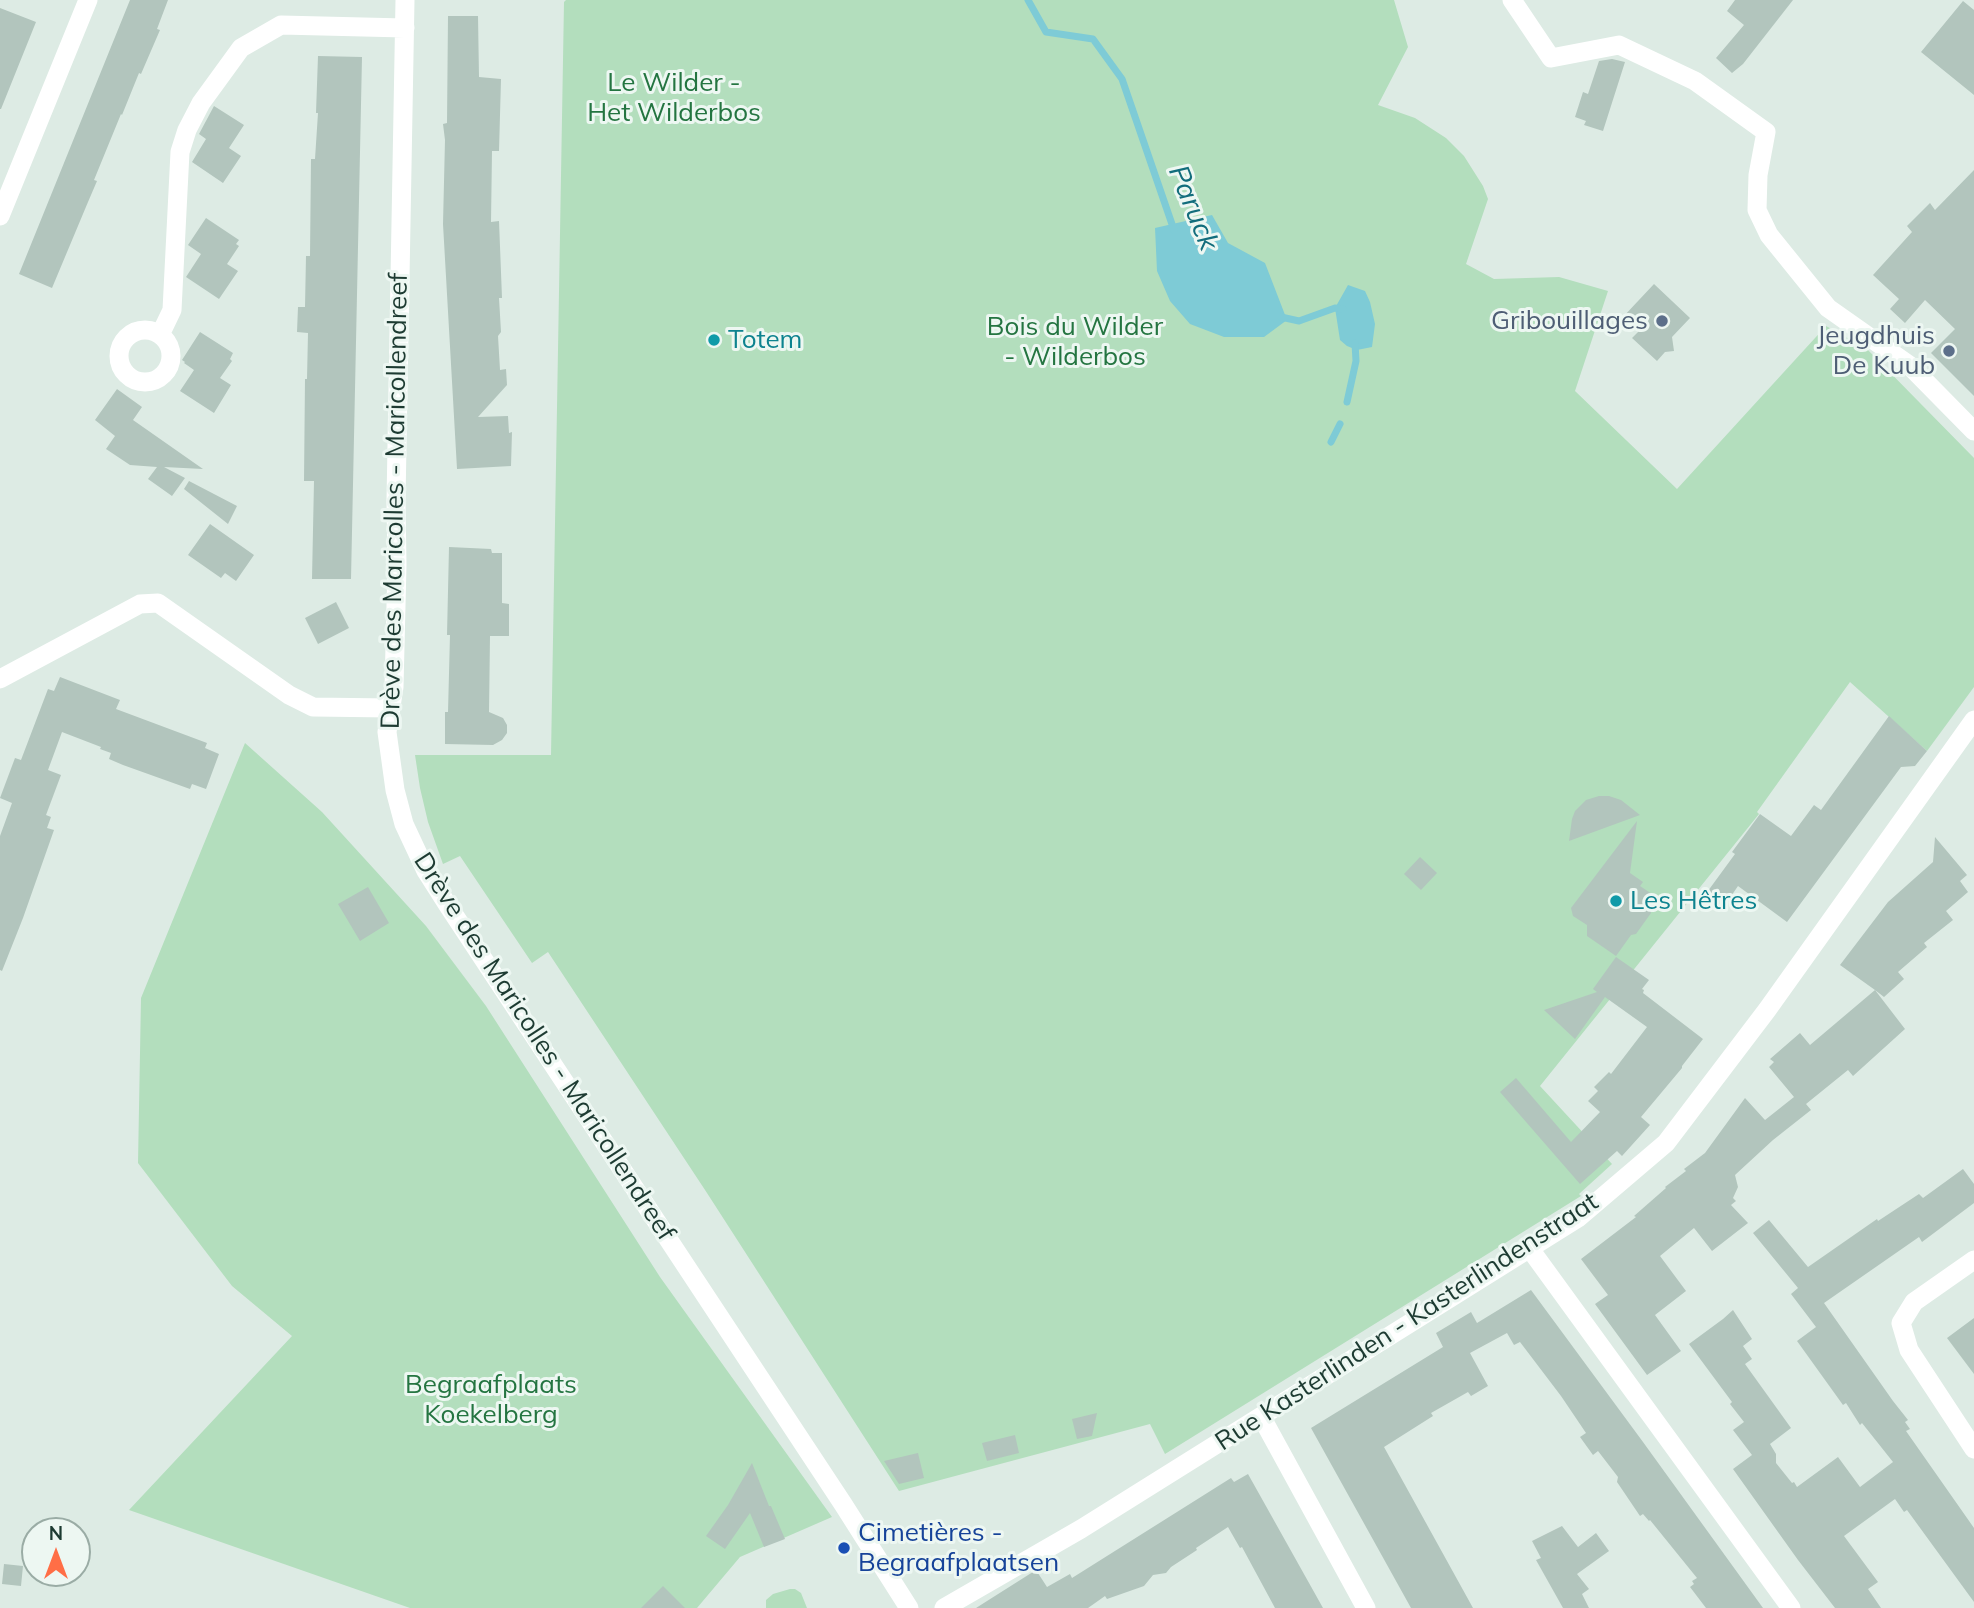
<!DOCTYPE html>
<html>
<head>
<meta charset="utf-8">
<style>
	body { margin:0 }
	#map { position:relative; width:1974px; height:1608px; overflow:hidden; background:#ddebe4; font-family:Mulish,sans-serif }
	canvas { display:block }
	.north { position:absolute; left:21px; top:1517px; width:70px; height:70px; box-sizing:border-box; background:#edf7f2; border:2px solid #9aaca5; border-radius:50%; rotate:0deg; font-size:19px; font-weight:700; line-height:28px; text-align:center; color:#1d3b32 }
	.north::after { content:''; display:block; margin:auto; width:24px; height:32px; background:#ff6e46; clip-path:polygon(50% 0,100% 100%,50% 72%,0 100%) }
</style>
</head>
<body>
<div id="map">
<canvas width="1974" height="1608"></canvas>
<div class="north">N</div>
</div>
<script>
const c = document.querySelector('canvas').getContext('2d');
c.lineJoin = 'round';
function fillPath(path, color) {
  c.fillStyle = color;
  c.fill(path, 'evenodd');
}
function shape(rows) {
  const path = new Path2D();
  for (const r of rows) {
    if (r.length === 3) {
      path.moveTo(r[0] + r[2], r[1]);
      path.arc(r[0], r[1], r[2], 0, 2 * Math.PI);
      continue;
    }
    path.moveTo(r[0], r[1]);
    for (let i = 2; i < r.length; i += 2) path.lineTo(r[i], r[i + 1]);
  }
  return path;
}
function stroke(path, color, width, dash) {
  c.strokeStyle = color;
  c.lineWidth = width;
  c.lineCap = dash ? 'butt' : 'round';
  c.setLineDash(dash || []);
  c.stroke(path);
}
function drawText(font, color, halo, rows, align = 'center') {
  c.font = font + ' Mulish,sans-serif';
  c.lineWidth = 6;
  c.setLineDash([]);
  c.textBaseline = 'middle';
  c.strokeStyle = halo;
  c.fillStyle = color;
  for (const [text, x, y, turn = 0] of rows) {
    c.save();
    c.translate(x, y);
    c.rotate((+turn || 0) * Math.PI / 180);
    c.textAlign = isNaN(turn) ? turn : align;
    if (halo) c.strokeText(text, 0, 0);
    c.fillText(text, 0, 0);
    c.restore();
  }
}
const green = shape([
	[566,0,1394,0,1408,47,1378,105,1415,118,1446,138,1464,156,1483,186,1488,199,1466,264,1494,279,1559,277,1608,291,1575,391,1677,489,1826,326,1866,348,1974,458,1974,687,1927,751,1850,682,1757,812,1759,814,1540,1086,1612,1164,1579,1194,1581,1196,1165,1454,1150,1424,899,1491,707,1193,548,952,532,963,460,856,443,864,428,822,420,788,415,755,551,755,564,2],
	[245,743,322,812,426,926,486,1006,660,1277,832,1517,740,1557,697,1608,410,1608,129,1510,292,1336,232,1286,138,1163,141,998],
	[790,1589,795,1589,801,1593,807,1608,766,1608,766,1600,773,1594]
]);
const water = shape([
	[1212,215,1228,243,1265,263,1287,320,1264,337,1224,337,1190,324,1170,301,1157,271,1155,228],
	[1348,285,1365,291,1370,302,1375,324,1372,347,1357,350,1347,346,1340,340,1335,308]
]);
const stream = shape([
	[1028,0,1046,32,1093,39,1122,79,1174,230],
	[1281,317,1299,321,1335,308,1343,309],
	[1347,402,1356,361,1355,343],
	[1331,442,1340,424]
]);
const building = shape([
	[130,0,168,0,157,29,160,30,141,74,139,73,122,115,121,114,94,180,97,181,88,202,52,288,19,274],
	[1735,0,1793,0,1743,64,1732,73,1716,58,1744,25,1727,11],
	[1963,1,1974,10,1974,95,1921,52],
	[0,8,36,22,1,109,0,109],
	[448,16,478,16,479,77,501,79,499,151,492,151,491,222,499,221,502,298,499,298,501,332,498,336,500,370,506,369,507,385,478,417,508,416,509,433,512,432,511,466,457,469,443,224,445,140,443,124,447,123],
	[318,56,362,57,351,579,312,579,314,481,304,481,305,379,307,379,308,333,297,332,298,307,305,307,306,256,310,256,311,159,315,159,318,113,316,113],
	[1612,59,1625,62,1603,131,1584,125,1586,121,1575,117,1583,92,1588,94,1599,61],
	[214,106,244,125,229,148,241,156,223,183,192,162,206,139,199,134],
	[1974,170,1974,396,1931,353,1955,329,1925,300,1905,323,1890,309,1899,299,1873,275,1912,232,1907,226,1930,203,1935,210],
	[206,218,239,240,236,244,239,246,227,264,238,271,219,299,186,277,201,254,188,245],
	[1654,284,1690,318,1672,337,1674,351,1665,352,1657,361,1632,338,1639,331,1623,317],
	[200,332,233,353,230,359,232,361,220,378,231,385,214,413,180,391,194,370,184,363,185,362,182,360],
	[117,389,142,407,133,420,203,469,164,467,185,478,172,496,148,479,157,467,130,465,106,449,115,436,95,420],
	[189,481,237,506,228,524,184,489],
	[210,524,254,555,236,581,225,573,221,578,188,555],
	[449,547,491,549,492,553,502,553,502,603,509,604,509,636,490,636,489,712,503,718,507,725,507,733,502,740,493,745,445,744,445,712,448,712,450,635,447,635],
	[336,602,349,628,318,644,305,618],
	[60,677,120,700,116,709,207,743,205,748,219,754,206,789,192,784,190,789,123,765,109,759,111,753,100,749,101,747,62,732,48,770,61,775,46,815,51,817,47,828,54,830,23,918,2,971,0,970,0,836,12,803,0,798,15,758,21,760,48,689,54,691],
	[1889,716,1927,751,1915,766,1901,767,1787,922,1738,886,1723,908,1705,895,1735,854,1732,852,1760,814,1791,836,1814,805,1821,810],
	[1599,796,1609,796,1621,800,1640,815,1569,841,1572,819,1575,811,1586,800],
	[1637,821,1630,873,1643,882,1640,886,1658,898,1650,909,1651,913,1636,934,1631,935,1616,956,1587,936,1587,925,1573,916,1571,908],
	[1935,837,1967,875,1960,881,1968,892,1946,911,1953,920,1924,943,1927,947,1898,972,1904,979,1884,997,1875,990,1905,1029,1853,1076,1848,1070,1806,1104,1811,1110,1773,1140,1735,1175,1738,1187,1733,1198,1736,1201,1731,1205,1748,1223,1712,1251,1694,1228,1660,1256,1686,1291,1655,1315,1681,1351,1647,1375,1595,1304,1608,1295,1581,1259,1636,1217,1634,1216,1666,1188,1665,1187,1686,1171,1684,1169,1705,1153,1745,1098,1765,1120,1794,1097,1769,1067,1774,1062,1770,1059,1800,1033,1810,1045,1875,990,1840,965,1888,902,1933,862],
	[1420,857,1437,873,1421,890,1404,874],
	[368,887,389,923,360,941,338,904],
	[1616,957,1649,980,1642,989,1644,990,1643,993,1703,1039,1682,1066,1682,1068,1641,1117,1650,1125,1622,1156,1617,1151,1580,1184,1500,1092,1516,1078,1571,1142,1600,1112,1588,1101,1598,1091,1594,1087,1609,1072,1611,1074,1647,1027,1605,997,1575,1039,1544,1010,1597,992,1593,989],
	[1963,1169,1974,1184,1974,1203,1922,1242,1919,1237,1824,1303,1893,1401,1908,1420,1905,1422,1910,1429,1906,1431,1974,1528,1974,1602,1907,1510,1904,1512,1895,1499,1844,1536,1878,1582,1868,1589,1881,1608,1835,1608,1798,1560,1733,1469,1752,1455,1733,1430,1744,1422,1730,1404,1732,1402,1689,1344,1723,1319,1733,1310,1752,1339,1743,1346,1752,1359,1745,1364,1791,1428,1770,1444,1776,1454,1776,1463,1792,1483,1794,1482,1797,1487,1838,1457,1860,1487,1893,1462,1862,1423,1860,1425,1846,1403,1843,1405,1797,1341,1816,1327,1791,1294,1798,1288,1753,1233,1769,1220,1808,1267,1877,1219,1878,1221,1919,1194,1923,1198],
	[1531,1290,1643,1442,1763,1608,1706,1608,1690,1587,1694,1584,1692,1581,1697,1578,1650,1520,1649,1521,1643,1514,1640,1516,1617,1482,1618,1477,1598,1451,1593,1455,1580,1437,1586,1433,1561,1396,1520,1342,1514,1345,1507,1333,1470,1353,1488,1386,1471,1396,1468,1392,1431,1413,1433,1416,1384,1447,1473,1608,1411,1608,1311,1428,1443,1347,1436,1333,1471,1312,1477,1323],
	[1974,1318,1974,1374,1947,1338],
	[1097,1413,1092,1436,1077,1439,1072,1419],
	[1015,1435,1019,1453,987,1461,982,1443],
	[918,1453,924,1478,899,1484,884,1461],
	[752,1463,769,1506,771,1506,785,1539,764,1547,750,1513,725,1549,706,1536,728,1505],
	[1248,1474,1323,1608,1275,1608,1242,1547,1240,1548,1228,1527,1196,1548,1197,1550,1171,1567,1166,1573,1153,1575,1144,1586,1107,1599,1105,1596,1088,1608,976,1608,1036,1570,1047,1587,1070,1574,1072,1578,1231,1478,1234,1482],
	[1562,1526,1578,1547,1596,1533,1609,1551,1577,1574,1589,1589,1582,1594,1589,1608,1563,1608,1536,1560,1541,1558,1532,1541],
	[4,1564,23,1566,21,1586,2,1584],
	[663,1586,685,1608,641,1608]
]);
const minor = shape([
	[405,0,396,501,397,565,394,687,387,732,395,790,404,824,426,871,447,904,843,1504,909,1608],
	[1512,0,1551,58,1619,45,1695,81,1766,132,1758,175,1757,210,1769,235,1828,308,1909,365,1974,431],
	[0,216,88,0],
	[145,356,26],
	[160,335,172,310,180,152,187,130,201,103,241,48,281,25,405,28],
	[0,679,140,604,158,603,289,695,313,707,391,708],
	[1530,1249,1791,1608],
	[1974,1260,1914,1302,1901,1323,1909,1350,1974,1449],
	[1262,1418,1366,1608],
	[944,1608,1081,1529,1578,1218,1666,1143,1767,1010,1974,720]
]);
const markers = [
	[1662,321,7,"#5c6f8a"],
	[714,340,7,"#0f9aa8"],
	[1949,351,7,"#5c6f8a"],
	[1616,901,7,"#0f9aa8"],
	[844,1548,7,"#1a4fb4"]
];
const parkNames = [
	["Le Wilder -",674,83],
	["Het Wilderbos",674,113],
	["Bois du Wilder",1075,327],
	["- Wilderbos",1075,357],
	["Begraafplaats",491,1385],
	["Koekelberg",491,1415]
];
const serviceNames = [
	["Gribouillages",1648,321],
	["Jeugdhuis",1935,336],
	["De Kuub",1935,366]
];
const cultureNames = [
	["Totem",728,340],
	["Les Hêtres",1630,901]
];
const streetNames = [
	["Drève des Maricolles - Maricollendreef",395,501,-89],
	["Drève des Maricolles - Maricollendreef",544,1047,57],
	["Rue Kasterlinden - Kasterlindenstraat",1407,1322,-33]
];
const transitNames = [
	["Cimetières -",858,1533],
	["Begraafplaatsen",858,1563]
];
const waterNames = [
	["Paruck",1193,208,68]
];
fillPath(green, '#b3debd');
fillPath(water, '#7ecbd6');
stroke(stream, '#7ecbd6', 7);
fillPath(building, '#b2c5bd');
stroke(minor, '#fff', 19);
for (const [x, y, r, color] of markers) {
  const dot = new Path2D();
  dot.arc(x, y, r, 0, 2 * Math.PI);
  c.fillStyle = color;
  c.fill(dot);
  stroke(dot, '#edf7f2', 2.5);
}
drawText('26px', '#247541', '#edf7f2', parkNames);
drawText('26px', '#4e5e75', '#edf7f2', serviceNames, 'right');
drawText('26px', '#0d838f', '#edf7f2', cultureNames, 'left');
drawText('26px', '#1d3b32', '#edf7f2', streetNames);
drawText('26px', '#164399', '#edf7f2', transitNames, 'left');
drawText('italic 28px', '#126d7c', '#edf7f2', waterNames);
</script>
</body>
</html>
